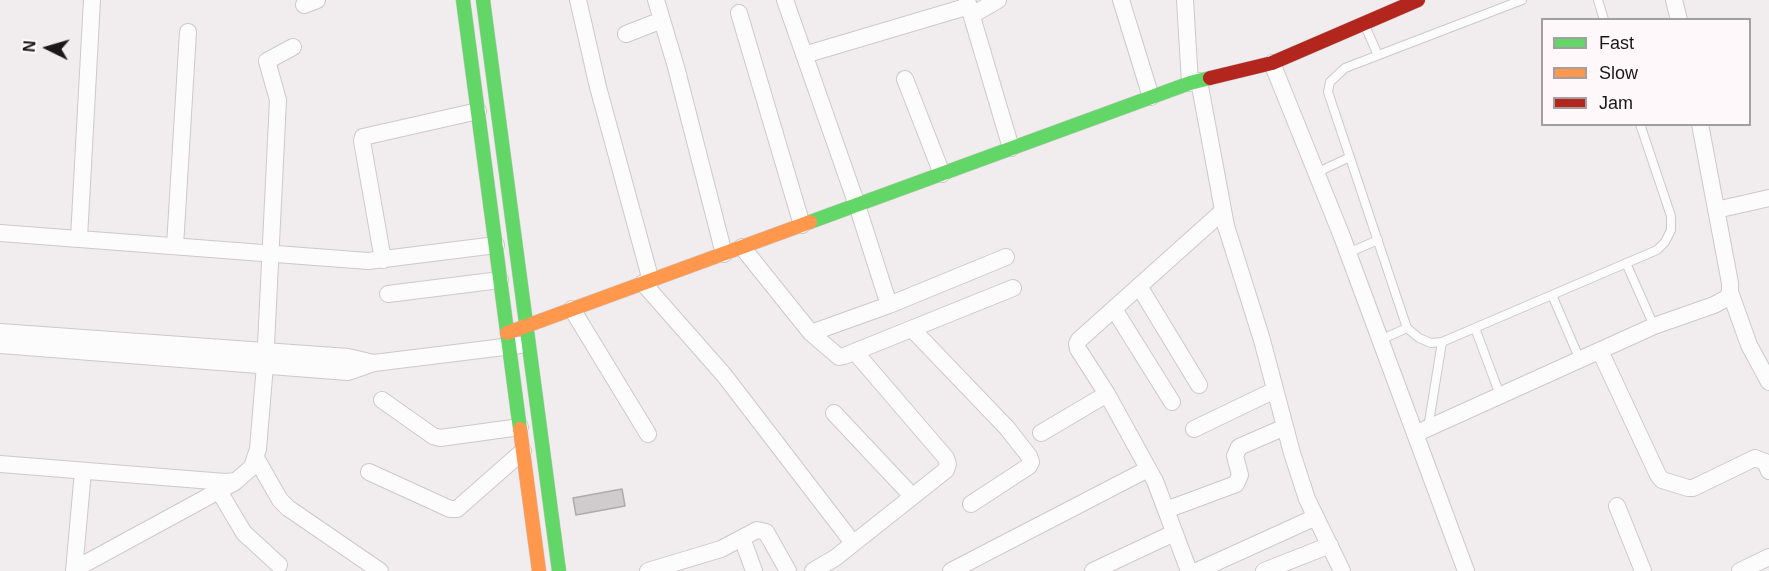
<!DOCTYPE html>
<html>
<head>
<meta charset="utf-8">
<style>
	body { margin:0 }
	#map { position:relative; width:1769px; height:571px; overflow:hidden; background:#f1ecee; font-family:Arial,sans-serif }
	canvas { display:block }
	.legend { position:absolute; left:1541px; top:18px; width:210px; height:108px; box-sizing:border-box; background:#fef8fa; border:2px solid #a39ea0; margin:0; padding:8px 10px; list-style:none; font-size:18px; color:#1a1718 }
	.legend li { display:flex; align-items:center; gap:12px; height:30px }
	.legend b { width:30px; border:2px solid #a39ea0 }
	.north { position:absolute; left:18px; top:18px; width:60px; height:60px; -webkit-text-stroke:4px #fef8fa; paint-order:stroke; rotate:275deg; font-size:16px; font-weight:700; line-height:24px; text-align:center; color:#1a1718 }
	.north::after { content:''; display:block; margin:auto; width:21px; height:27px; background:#1a1718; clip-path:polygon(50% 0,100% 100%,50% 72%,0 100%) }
</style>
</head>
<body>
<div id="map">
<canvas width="1769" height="571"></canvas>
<ul class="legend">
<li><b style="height:8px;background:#63d668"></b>Fast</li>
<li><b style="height:8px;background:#ff974d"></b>Slow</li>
<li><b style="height:8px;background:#b3261e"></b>Jam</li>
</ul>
<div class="north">N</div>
</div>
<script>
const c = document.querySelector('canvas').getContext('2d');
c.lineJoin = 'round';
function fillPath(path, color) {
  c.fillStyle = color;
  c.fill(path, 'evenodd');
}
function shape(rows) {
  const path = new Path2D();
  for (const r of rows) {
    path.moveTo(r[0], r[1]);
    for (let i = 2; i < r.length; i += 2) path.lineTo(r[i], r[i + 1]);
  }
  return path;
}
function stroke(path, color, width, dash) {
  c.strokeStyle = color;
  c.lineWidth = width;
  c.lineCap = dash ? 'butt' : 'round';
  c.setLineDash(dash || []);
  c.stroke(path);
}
const building = shape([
	[622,489,625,506,576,515,573,498,622,489]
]);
const lane = shape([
	[1522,0,1345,68,1330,82,1328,92,1407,328,1419,338,1431,343,1442,342,1657,250,1665,242,1671,230,1671,216,1640,124],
	[1598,0,1604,20],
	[1365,26,1378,55],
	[1316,173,1350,157],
	[1348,253,1378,240],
	[1626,263,1654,326],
	[1552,295,1580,360],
	[1475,328,1500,395],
	[1380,340,1407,328],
	[1428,428,1442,342]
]);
const street = shape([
	[578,0,598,87,651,281],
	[656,0,676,67,724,254],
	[785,0,857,205,889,305],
	[967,0,1011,148],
	[1121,0,1151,97],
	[1185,0,1190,83],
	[1674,0,1679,20],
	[304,5,317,0],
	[739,13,802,225],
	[972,15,998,0],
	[626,34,662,20],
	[804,55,969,6],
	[1272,63,1341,234,1466,571],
	[905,79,942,174],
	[1199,81,1226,226,1262,340,1292,453,1307,499,1342,571],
	[1716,210,1769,198],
	[0,233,368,261,496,245],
	[79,238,92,0],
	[175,246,188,32],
	[742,247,811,333,839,357,844,356,1013,288],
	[383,260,362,141,363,137,478,111],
	[643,283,724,375,853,543],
	[1139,286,1199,385],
	[1730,292,1749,345,1769,382],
	[388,294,500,280],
	[572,309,648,434],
	[1114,309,1172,402],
	[912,329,1007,428,1029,456,1031,462,1029,466,971,504],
	[0,332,348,357,374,363],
	[811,333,889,305,1006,257],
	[0,345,348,372,374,363,520,345],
	[1600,351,1658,475,1662,480,1688,488,1693,488,1755,458,1765,462,1769,471],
	[382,400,433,436,440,438,520,427],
	[834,413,912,496],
	[1194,429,1275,390],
	[1041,433,1107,394],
	[1415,434,1654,326,1714,305,1727,298,1730,292,1730,283,1700,124],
	[256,458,280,500,288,508,380,571],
	[0,464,225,482,236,481,252,467,258,449,265,365,278,100,267,61,293,47],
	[369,472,450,509,457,509,523,451],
	[219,491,244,533,279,565],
	[1617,506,1643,571],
	[1166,510,1236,484,1240,475,1235,456,1239,447,1285,427],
	[742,538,754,571],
	[75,569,235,482],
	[74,571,83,471],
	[648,571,721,549,757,530,766,532,788,571],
	[813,571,835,558,946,470,948,464,946,458,855,352],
	[951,571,1148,469],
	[1093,571,1174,533],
	[1189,571,1155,481,1107,394,1078,349,1077,344,1079,340,1223,211],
	[1197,571,1316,517],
	[1264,571,1330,545],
	[1740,571,1769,557]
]);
const fast = shape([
	[463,0,520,429],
	[483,0,559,571],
	[810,222,1190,83,1210,78]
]);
const slow = shape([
	[507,333,810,222],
	[520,429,539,571]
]);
const jam = shape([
	[1210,78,1272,63,1418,0]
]);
fillPath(building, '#d0ccce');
stroke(building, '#aeabab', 1.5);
stroke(lane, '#cdc9ca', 10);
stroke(street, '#cdc9ca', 18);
stroke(fast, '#cdc9ca', 15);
stroke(slow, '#cdc9ca', 15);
stroke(jam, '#cdc9ca', 15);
stroke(lane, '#fdfcfc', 8);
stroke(street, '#fdfcfc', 16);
stroke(fast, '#63d668', 14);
stroke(slow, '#ff974d', 14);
stroke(jam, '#b3261e', 14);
</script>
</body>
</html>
